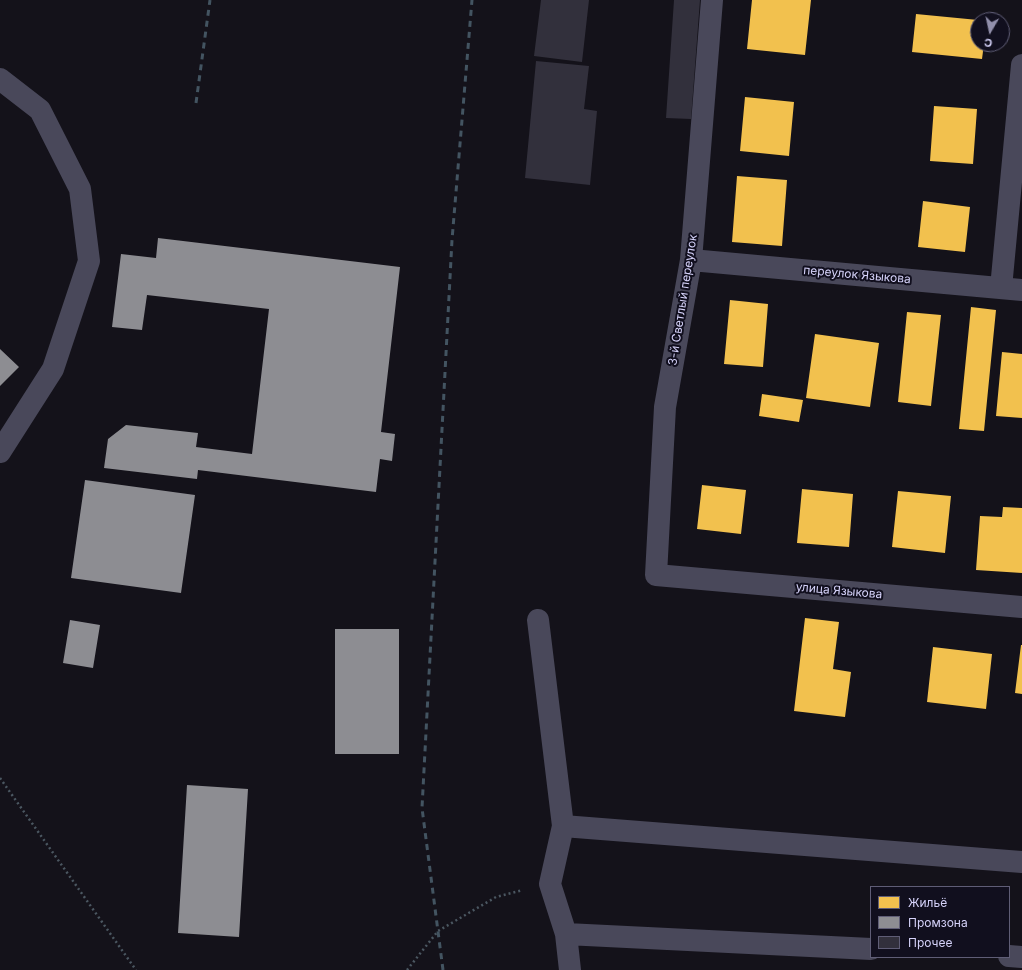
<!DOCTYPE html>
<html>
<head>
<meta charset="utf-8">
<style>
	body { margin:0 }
	#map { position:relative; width:1022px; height:970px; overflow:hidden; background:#14121a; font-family:Inter,sans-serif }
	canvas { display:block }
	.legend { position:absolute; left:870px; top:886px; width:140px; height:72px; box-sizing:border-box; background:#110f1e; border:1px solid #5f5d76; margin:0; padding:5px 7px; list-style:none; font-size:12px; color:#d5d2f9 }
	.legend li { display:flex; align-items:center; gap:8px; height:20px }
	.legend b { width:20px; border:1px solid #5f5d76 }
	.north { position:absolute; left:970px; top:12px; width:40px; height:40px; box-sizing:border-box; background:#110f1e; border:1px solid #5f5d76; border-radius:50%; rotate:189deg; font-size:11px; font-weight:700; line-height:16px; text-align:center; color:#d5d2f9 }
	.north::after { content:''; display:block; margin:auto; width:14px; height:18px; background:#918fab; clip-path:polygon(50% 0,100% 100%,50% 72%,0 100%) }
</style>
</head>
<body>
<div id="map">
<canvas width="1022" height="970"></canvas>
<ul class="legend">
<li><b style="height:11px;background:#f2c14e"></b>Жильё</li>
<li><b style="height:11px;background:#8d8d92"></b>Промзона</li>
<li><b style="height:11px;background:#32303c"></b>Прочее</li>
</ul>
<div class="north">С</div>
</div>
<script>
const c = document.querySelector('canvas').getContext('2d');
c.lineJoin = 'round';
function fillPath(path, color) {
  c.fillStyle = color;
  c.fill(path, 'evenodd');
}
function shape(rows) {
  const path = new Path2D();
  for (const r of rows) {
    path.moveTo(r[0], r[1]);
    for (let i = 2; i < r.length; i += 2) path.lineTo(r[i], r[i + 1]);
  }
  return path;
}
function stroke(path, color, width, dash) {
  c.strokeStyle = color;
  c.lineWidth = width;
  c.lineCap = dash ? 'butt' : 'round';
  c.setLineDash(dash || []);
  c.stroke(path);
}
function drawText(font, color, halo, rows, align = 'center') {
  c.font = font + ' Inter,sans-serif';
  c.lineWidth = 4;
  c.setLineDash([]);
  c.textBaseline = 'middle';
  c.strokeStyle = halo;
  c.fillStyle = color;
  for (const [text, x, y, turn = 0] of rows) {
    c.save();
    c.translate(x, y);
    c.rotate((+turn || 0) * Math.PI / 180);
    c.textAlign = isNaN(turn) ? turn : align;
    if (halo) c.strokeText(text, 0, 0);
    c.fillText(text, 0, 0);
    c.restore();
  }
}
const homes = shape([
	[752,0,811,0,805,55,747,49],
	[916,14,978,20,978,44,984,44,982,59,912,52],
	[745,97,794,102,789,156,740,151],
	[934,106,977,109,973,164,930,161],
	[737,176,787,180,782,246,732,242],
	[923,201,970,207,965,252,918,247],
	[730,300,768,304,763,367,724,364],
	[971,307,996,310,984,431,959,429],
	[907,312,941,315,931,406,898,402],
	[815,334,879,343,870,407,806,398],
	[1002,352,1022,354,1022,418,996,416],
	[762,394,803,400,799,422,759,416],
	[702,485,746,490,741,534,697,529],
	[802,489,853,494,849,547,797,543],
	[898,491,951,496,945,553,892,547],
	[1003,507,1022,508,1022,573,976,570,980,516,1002,517],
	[805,618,839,622,833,669,851,672,845,717,794,711],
	[1021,645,1022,645,1022,694,1015,693],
	[933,647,992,654,986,709,927,702]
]);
const industry = shape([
	[158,238,400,267,381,432,395,434,392,461,380,459,376,492,198,470,197,479,104,468,108,439,126,425,198,433,196,447,252,454,269,309,147,295,142,330,112,327,121,254,156,258],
	[0,349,19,367,0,386],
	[85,480,195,495,181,593,71,578],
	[70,620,100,625,93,668,63,663],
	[335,629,399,629,399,754,335,754],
	[187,785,248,789,239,937,178,933]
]);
const building = shape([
	[541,0,589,0,582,62,534,56],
	[674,0,700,0,691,119,666,118],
	[536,61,589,66,584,109,597,111,590,185,525,178]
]);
const path = shape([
	[0,778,136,970],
	[407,970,438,931,496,897,523,890]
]);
const minor = shape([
	[712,0,691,260,665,407,656,575,1022,607],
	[0,79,40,110,80,189,89,261,53,369,0,452],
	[691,260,1022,290],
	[1001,288,1022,65],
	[538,620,563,826],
	[566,934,871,949],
	[1009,956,1022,957],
	[570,970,566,934,550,884,563,826,1022,862]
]);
const rail = shape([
	[196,103,210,0],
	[443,970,422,808,452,240,472,0]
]);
const streetNames = [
	["переулок Языкова",857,275,5],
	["3-й Светлый переулок",683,300,-81],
	["улица Языкова",839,591,5]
];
fillPath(homes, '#f2c14e');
fillPath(industry, '#8d8d92');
fillPath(building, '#32303c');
stroke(path, '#4b5761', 2.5, [2, 3]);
stroke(minor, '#49485a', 22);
stroke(rail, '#435461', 3, [6, 5]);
drawText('12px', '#d5d2f9', '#110f1e', streetNames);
</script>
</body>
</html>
